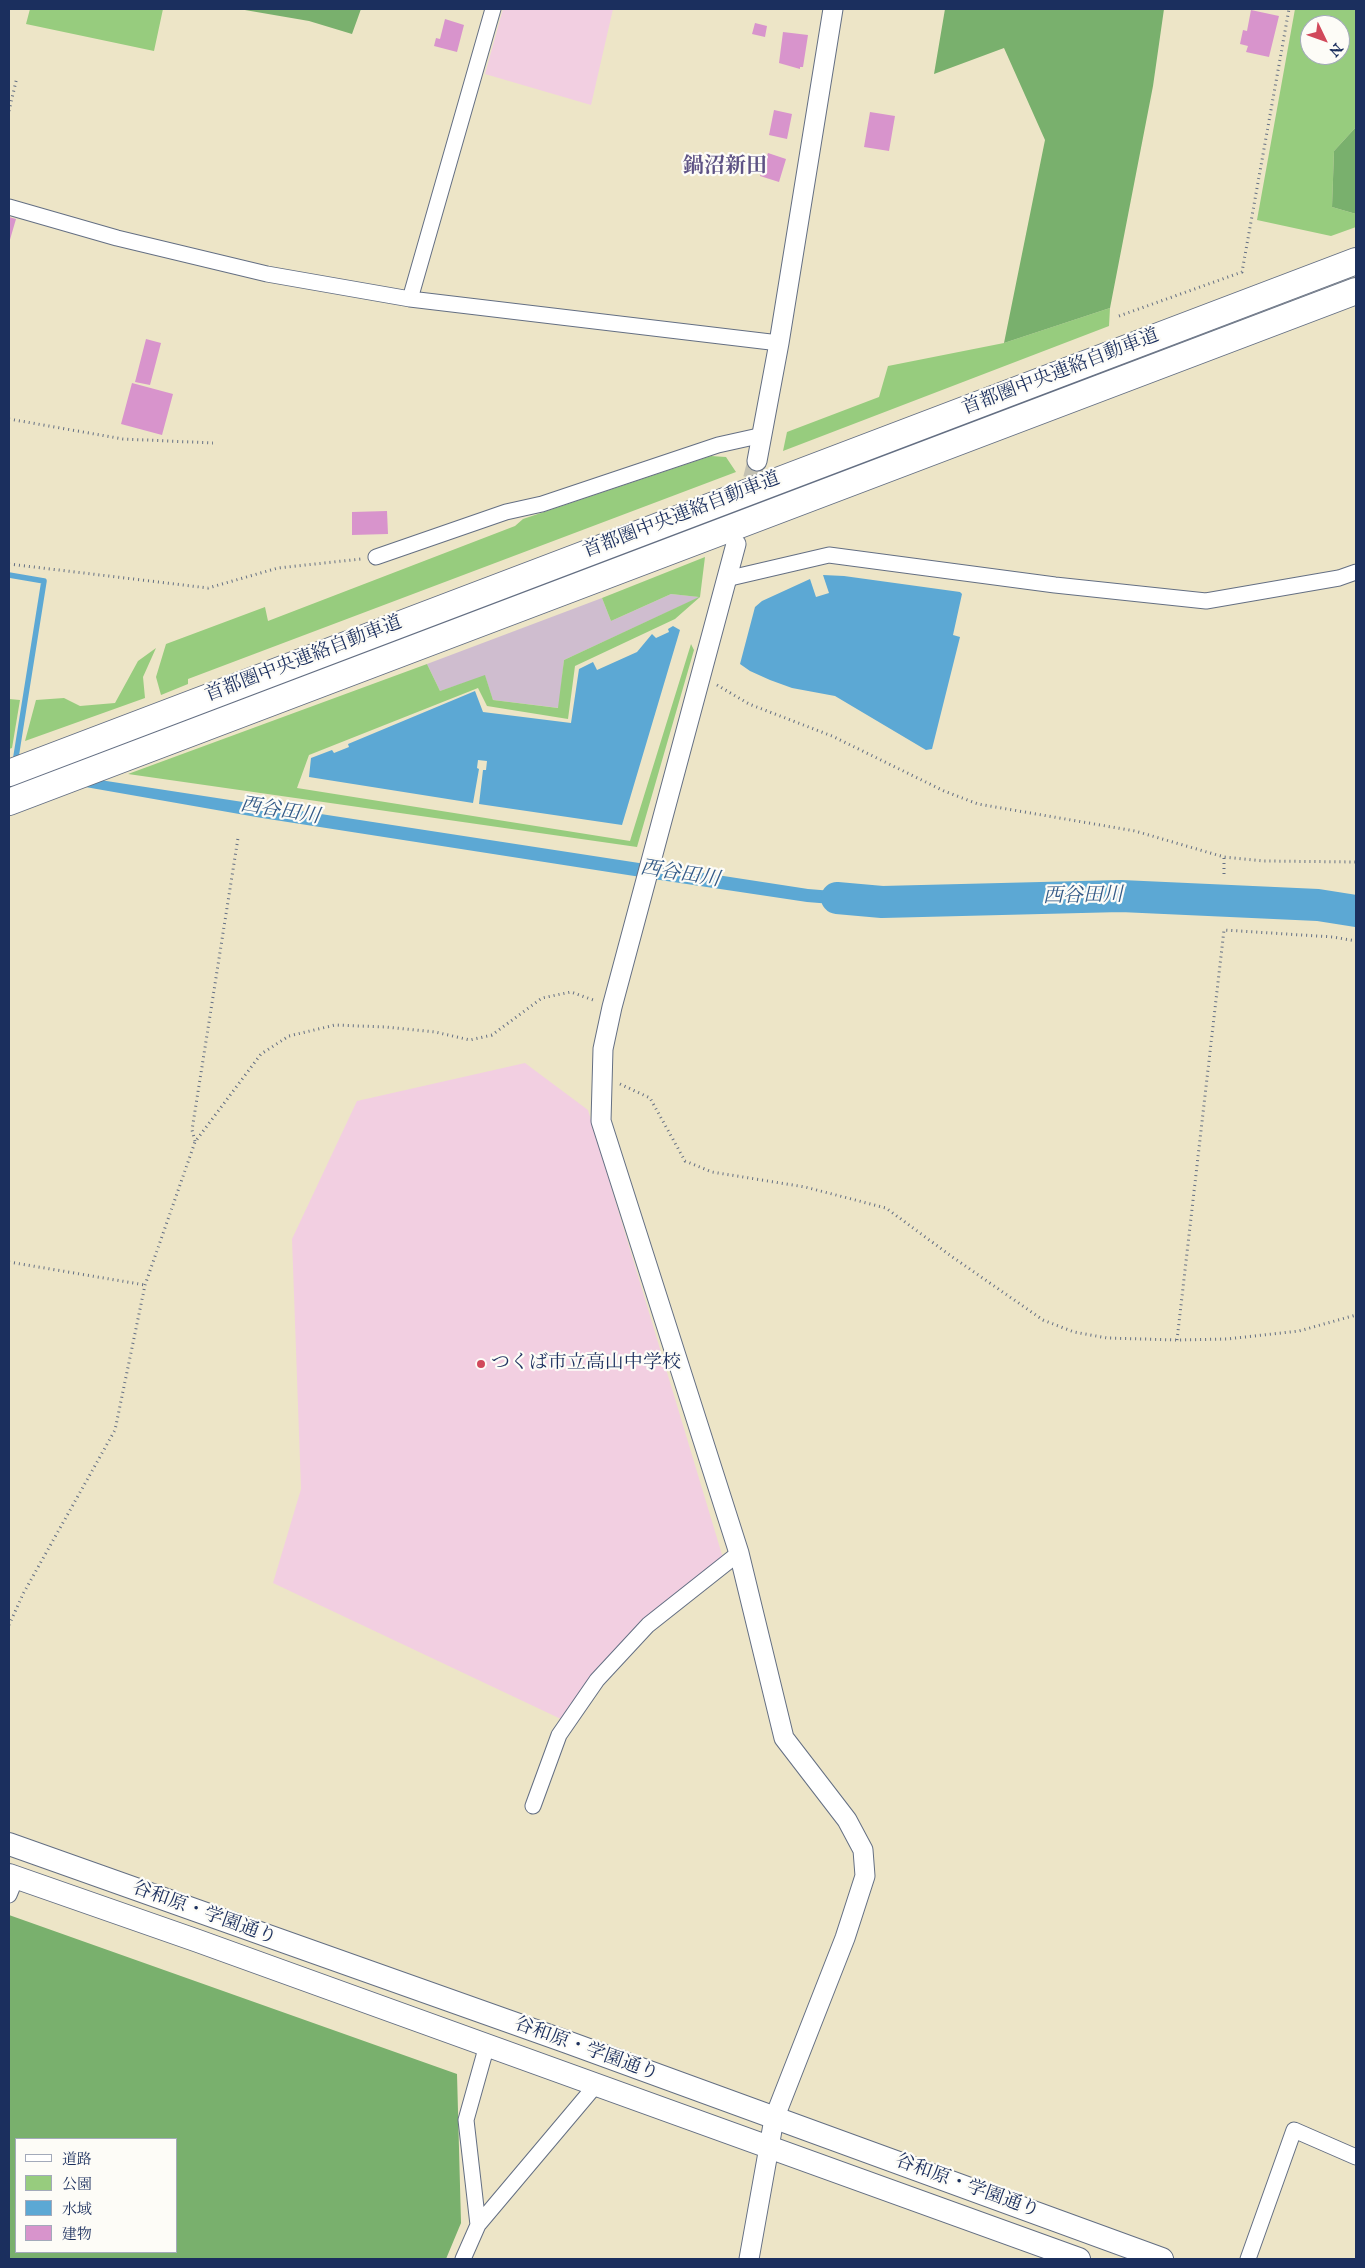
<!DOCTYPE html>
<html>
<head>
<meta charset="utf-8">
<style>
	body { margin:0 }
	#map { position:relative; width:1365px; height:2268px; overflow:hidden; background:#ede5c7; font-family:"IM FELL English","Noto Serif JP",serif }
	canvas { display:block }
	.frame { position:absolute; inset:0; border:10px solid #1b2f5e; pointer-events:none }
	.legend { position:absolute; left:15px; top:2138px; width:162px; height:115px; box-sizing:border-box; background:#fdfcf7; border:1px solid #a3aaba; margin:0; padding:6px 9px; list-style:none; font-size:15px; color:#1b2f5e }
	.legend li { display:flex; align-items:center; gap:10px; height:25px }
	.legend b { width:25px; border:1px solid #a3aaba }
	.north { position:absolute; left:1300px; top:15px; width:50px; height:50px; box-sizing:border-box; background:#fdfcf7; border:1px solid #a3aaba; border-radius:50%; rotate:132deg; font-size:14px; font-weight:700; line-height:20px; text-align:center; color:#1b2f5e }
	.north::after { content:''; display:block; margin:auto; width:18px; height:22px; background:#d1495b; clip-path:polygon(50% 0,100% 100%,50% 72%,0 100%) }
</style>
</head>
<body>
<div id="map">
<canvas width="1365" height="2268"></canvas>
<div class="frame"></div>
<ul class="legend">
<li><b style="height:6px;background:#fff"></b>道路</li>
<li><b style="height:14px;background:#97cc7e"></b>公園</li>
<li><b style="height:14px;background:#5ca8d4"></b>水域</li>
<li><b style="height:14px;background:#d894cc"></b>建物</li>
</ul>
<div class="north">N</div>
</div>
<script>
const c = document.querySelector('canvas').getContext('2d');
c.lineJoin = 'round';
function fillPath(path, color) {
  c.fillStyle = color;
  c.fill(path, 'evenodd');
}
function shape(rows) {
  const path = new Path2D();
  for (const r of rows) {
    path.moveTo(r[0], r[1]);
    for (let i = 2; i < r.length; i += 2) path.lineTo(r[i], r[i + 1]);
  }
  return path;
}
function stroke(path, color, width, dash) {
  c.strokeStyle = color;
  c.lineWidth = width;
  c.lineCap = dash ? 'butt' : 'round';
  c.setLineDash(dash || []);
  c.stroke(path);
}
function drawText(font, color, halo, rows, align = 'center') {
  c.font = font + ' "IM FELL English","Noto Serif JP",serif';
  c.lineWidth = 4.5;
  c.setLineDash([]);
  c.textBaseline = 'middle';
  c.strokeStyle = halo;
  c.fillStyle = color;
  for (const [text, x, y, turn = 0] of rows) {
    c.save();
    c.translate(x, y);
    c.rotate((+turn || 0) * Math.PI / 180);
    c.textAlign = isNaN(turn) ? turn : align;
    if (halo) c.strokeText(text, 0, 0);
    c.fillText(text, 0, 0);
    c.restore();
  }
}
const built = shape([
	[503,9,613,9,591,105,485,74],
	[525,1063,588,1110,723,1558,563,1720,273,1583,301,1489,292,1239,357,1101]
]);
const industrial = shape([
	[671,594,700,597,564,660,559,708,493,700,485,676,440,691,427,664,602,598,611,621]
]);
const green = shape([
	[30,9,163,9,154,51,26,24],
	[1295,9,1356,9,1356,127,1334,151,1332,207,1356,214,1356,227,1331,236,1257,220],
	[1310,25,1340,25,1340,55,1310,55],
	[1110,308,1109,326,783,451,787,432,879,397,888,366,1004,343],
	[711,456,726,457,736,472,188,679,188,684,161,695,156,677,166,644,265,607,268,621,515,526,523,519],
	[705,557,700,597,675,619,575,666,568,719,487,706,478,688,309,755,297,788,630,841,691,644,694,650,637,847,128,774,427,664,440,691,485,675,493,700,558,708,564,660,699,597,671,594,611,621,602,598],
	[156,648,143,677,145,698,25,741,36,700,64,698,80,706,115,703,138,661],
	[9,699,20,700,12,748,9,749]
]);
const forest = shape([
	[239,9,361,9,352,34,309,21],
	[945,9,1164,9,1153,86,1110,308,1004,343,1045,140,1004,48,934,74],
	[1356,127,1356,214,1332,207,1334,151],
	[9,1915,457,2074,461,2223,446,2259,9,2259],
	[16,2139,176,2139,176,2252,16,2252]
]);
const water = shape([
	[823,575,844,576,960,592,962,594,953,635,960,637,932,749,926,750,835,696,792,688,770,680,750,671,740,664,755,607,762,601,810,579,816,597,829,593],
	[673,626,680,630,622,825,479,804,483,770,486,770,487,761,478,760,477,768,479,769,473,803,309,777,311,758,332,750,334,753,349,747,348,744,475,691,483,712,571,723,579,669,593,662,597,670,637,652,652,634,656,638,669,632,668,629],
	[9,766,808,889,882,895,881,908,807,902,660,880,262,818,17,775,9,818]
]);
const stream = shape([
	[9,575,44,581,15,763]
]);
const river = shape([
	[837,898,882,902,1121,896,1318,905,1356,911]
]);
const building = shape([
	[1251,10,1279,16,1269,57,1246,52,1248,46,1240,44,1243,30,1247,31],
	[445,19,464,25,457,52,434,46,436,38,440,39],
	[755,23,767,26,765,37,752,34],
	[783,32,808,35,803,67,800,67,800,69,779,63],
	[774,110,792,114,787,139,769,135],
	[870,112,895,116,889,151,864,147],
	[768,153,786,159,779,182,760,176],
	[9,217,16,219,9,243],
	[146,339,161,343,150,385,135,382],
	[132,383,173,394,162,435,121,424],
	[387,511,388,534,352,535,352,512]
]);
const tertiaryTunnel = shape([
	[739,533,757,461]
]);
const path = shape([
	[9,111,17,77],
	[1119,316,1242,272,1289,9],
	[9,419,123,439,213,443],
	[9,564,208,588,278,568,361,559],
	[717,685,749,704,832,736,944,791,978,804,1135,831,1224,857,1264,861,1356,862],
	[1224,874,1224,857],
	[620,1084,650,1098,685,1161,712,1172,805,1187,886,1208,951,1256,1043,1320,1074,1332,1107,1338,1177,1340,1227,1339,1299,1331,1356,1315],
	[195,1141,192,1130,238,838],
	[9,1262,145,1285],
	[1177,1340,1224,930,1333,937,1356,941],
	[9,1625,23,1594,115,1430,145,1285,195,1142,261,1054,289,1036,335,1025,386,1027,435,1032,470,1040,492,1035,542,998,571,992,596,1001]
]);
const minor = shape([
	[9,207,117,238,267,274,410,299,779,343],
	[410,299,493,9],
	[376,557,506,512,542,504,718,445,763,435],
	[726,579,829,555,1055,585,1206,601,1339,578,1356,572],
	[533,1806,559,1735,597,1680,648,1625,739,1553],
	[9,1895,16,1878],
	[478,2225,596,2085],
	[463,2259,478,2225,466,2120,487,2045],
	[1248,2259,1294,2130,1356,2157]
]);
const tertiary = shape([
	[757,461,779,343,833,9],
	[736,544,612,1007,603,1049,601,1121,739,1553,784,1738,847,1820,863,1850,865,1876,845,1938,774,2119,749,2259]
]);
const primary = shape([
	[9,1844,567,2042,1162,2259],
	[9,1875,198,1941,1079,2259]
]);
const motorway = shape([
	[9,773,1356,261],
	[9,802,1356,291]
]);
const markers = [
	[481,1364,5,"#d1495b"]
];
const streetNames = [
	["首都圏中央連絡自動車道",1061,373,-21],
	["首都圏中央連絡自動車道",682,516,-21],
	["首都圏中央連絡自動車道",304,660,-21],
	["谷和原・学園通り",204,1914,20],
	["谷和原・学園通り",586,2050,20],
	["谷和原・学園通り",967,2187,20]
];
const poiNames = [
	["つくば市立高山中学校",491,1364]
];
const waterNames = [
	["西谷田川",280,812,9],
	["西谷田川",680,875,9],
	["西谷田川",1083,897,-1]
];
const quarterNames = [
	["鍋沼新田",725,168]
];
fillPath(built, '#f2cfe1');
fillPath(industrial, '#cfbdcf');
fillPath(green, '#97cc7e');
fillPath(forest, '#79b06d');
fillPath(water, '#5ca8d4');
stroke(stream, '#5ca8d4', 5.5);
stroke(river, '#5ca8d4', 32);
fillPath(building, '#d894cc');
stroke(tertiaryTunnel, '#c3c1b2', 19, [19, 9]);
stroke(minor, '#646f83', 17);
stroke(tertiary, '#646f83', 21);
stroke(primary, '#646f83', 24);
stroke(motorway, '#646f83', 28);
stroke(path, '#646f83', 3, [1, 4]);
stroke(minor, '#fff', 15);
stroke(tertiary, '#fff', 19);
stroke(primary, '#fff', 22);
stroke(motorway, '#fff', 26);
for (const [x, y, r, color] of markers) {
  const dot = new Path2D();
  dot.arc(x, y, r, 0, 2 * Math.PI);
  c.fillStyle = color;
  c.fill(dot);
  stroke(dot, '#fdfcf7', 2);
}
drawText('19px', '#1b2f5e', '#fdfcf7', streetNames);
drawText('19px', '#1b2f5e', '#fdfcf7', poiNames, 'left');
drawText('italic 20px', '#325987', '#fdfcf7', waterNames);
drawText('bold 21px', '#5d5284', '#fdfcf7', quarterNames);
</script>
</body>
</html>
